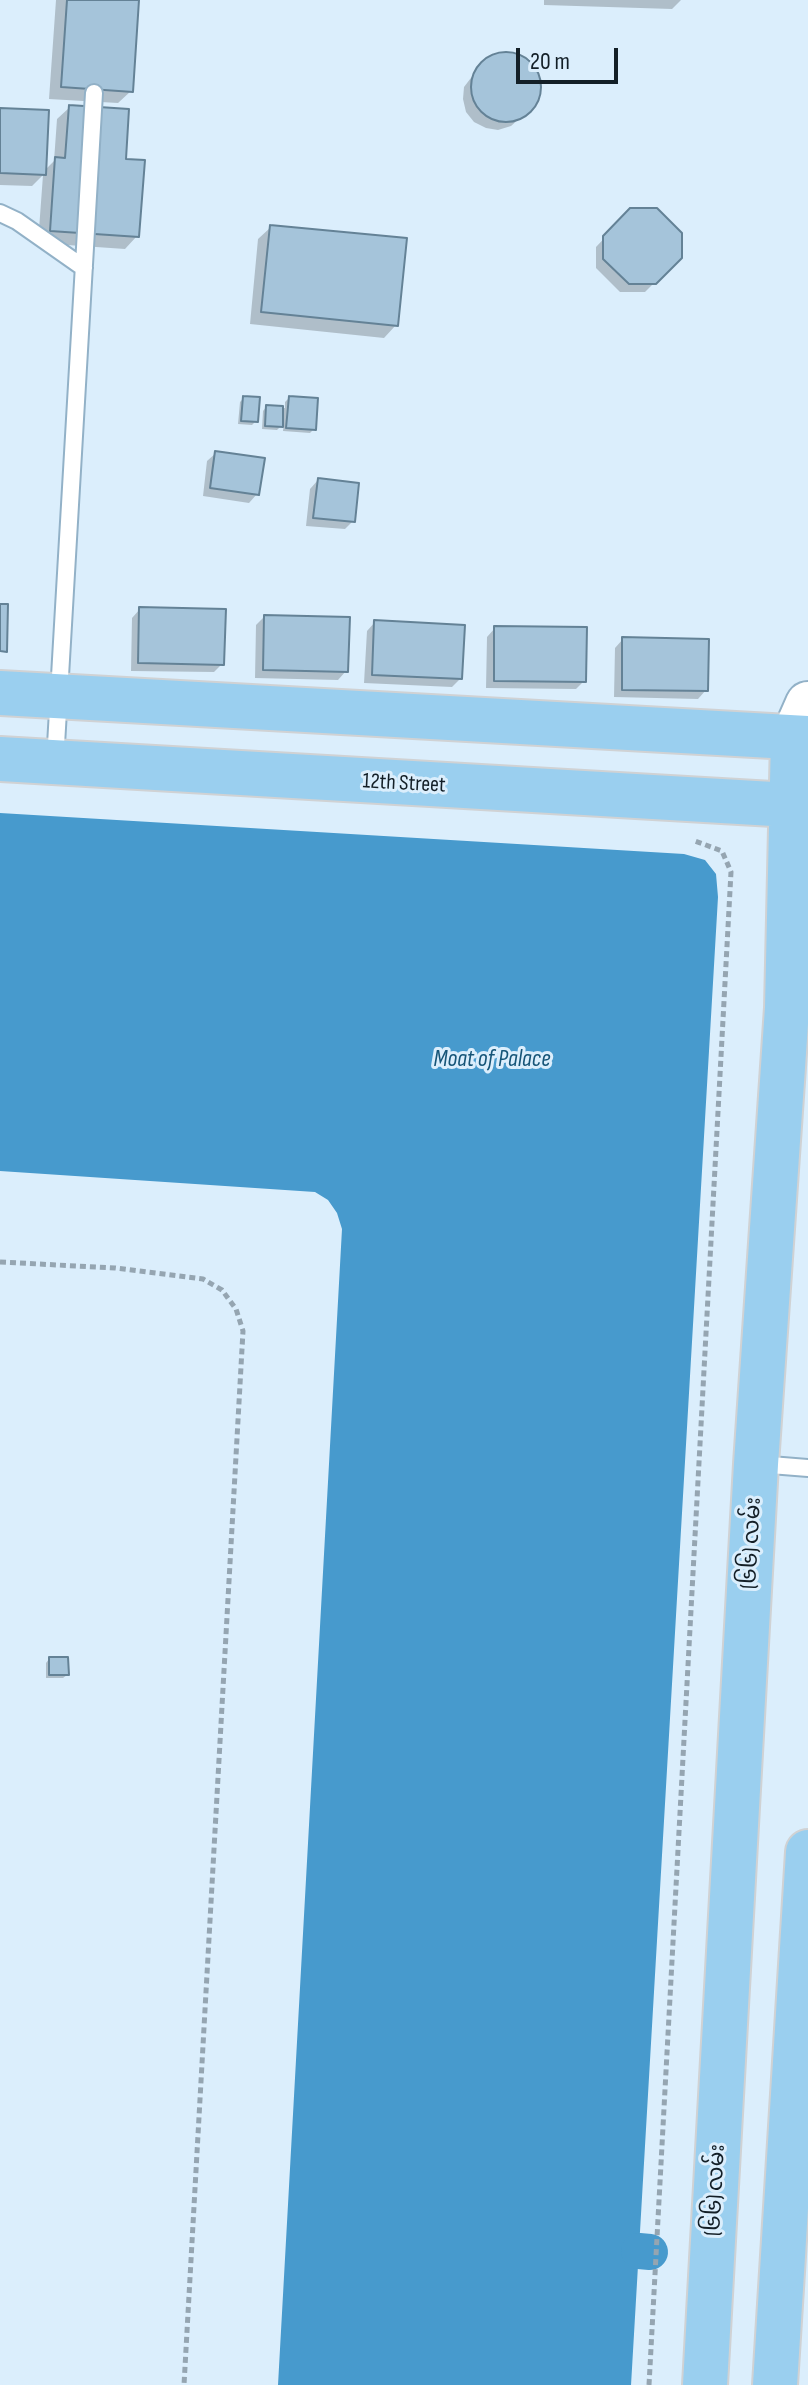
<!DOCTYPE html>
<html>
<head>
<meta charset="utf-8">
<style>
	body { margin:0 }
	#map { position:relative; width:808px; height:2385px; overflow:hidden; background:#dbeefc; font-family:"Sofia Sans Condensed",sans-serif }
	canvas { display:block }
	.scale { position:absolute; left:516px; top:48px; width:102px; height:36px; box-sizing:border-box; border:4px solid #131f27; border-top:0; padding-left:10px; font-size:24px; line-height:28px; white-space:nowrap; color:#131f27; -webkit-text-stroke:6px #dbeefc; paint-order:stroke }
</style>
</head>
<body>
<div id="map">
<canvas width="808" height="2385"></canvas>
<div class="scale">20 m</div>
</div>
<script>
const c = document.querySelector('canvas').getContext('2d');
c.lineJoin = 'round';
function fillPath(path, color) {
  c.fillStyle = color;
  c.fill(path, 'evenodd');
}
function shape(rows) {
  const path = new Path2D();
  for (const r of rows) {
    if (r.length === 3) {
      path.moveTo(r[0] + r[2], r[1]);
      path.arc(r[0], r[1], r[2], 0, 2 * Math.PI);
      continue;
    }
    path.moveTo(r[0], r[1]);
    for (let i = 2; i < r.length; i += 2) path.lineTo(r[i], r[i + 1]);
  }
  return path;
}
function stroke(path, color, width, dash) {
  c.strokeStyle = color;
  c.lineWidth = width;
  c.lineCap = dash ? 'butt' : 'round';
  c.setLineDash(dash || []);
  c.stroke(path);
}
function drawText(font, color, halo, rows, align = 'center') {
  c.font = font + ' "Sofia Sans Condensed","Noto Sans Myanmar",sans-serif';
  c.lineWidth = 6;
  c.setLineDash([]);
  c.textBaseline = 'middle';
  c.strokeStyle = halo;
  c.fillStyle = color;
  for (const [text, x, y, turn = 0] of rows) {
    c.save();
    c.translate(x, y);
    c.rotate((+turn || 0) * Math.PI / 180);
    c.textAlign = isNaN(turn) ? turn : align;
    if (halo) c.strokeText(text, 0, 0);
    c.fillText(text, 0, 0);
    c.restore();
  }
}
const water = shape([
	[0,813,684,854,705,860,716,874,718,897,631,2385,278,2385,342,1229,337,1213,328,1200,315,1192,0,1171]
]);
const shadow = shape([
	[56,0,137,0,131,91,118,103,49,99],
	[544,0,681,0,672,9,544,5],
	[503,54,516,56,527,62,535,73,539,84,537,97,530,109,511,126,498,130,486,128,474,122,466,112,463,99,464,87,480,66,491,58],
	[70,107,137,236,125,249,38,243,43,175,32,186,0,185,0,110,44,171,54,161,57,119],
	[631,210,680,257,645,292,620,292,596,268,596,247],
	[271,227,396,325,384,338,250,324,258,239],
	[244,398,256,421,252,425,238,424,240,402],
	[289,398,314,429,310,433,283,431,284,423,277,430,262,429,263,411,266,407,285,408,285,402],
	[216,453,257,494,249,503,203,496,207,461],
	[318,480,353,521,345,529,306,526,310,489],
	[140,609,222,664,214,672,131,671,132,618],
	[264,617,346,671,338,680,255,678,256,625],
	[375,622,460,679,452,687,364,683,367,631],
	[495,628,584,681,576,689,486,688,487,637],
	[623,639,706,690,698,699,614,697,615,648],
	[49,1659,67,1675,63,1678,46,1678,46,1663]
]);
const canal = shape([
	[639,2251,650,2252]
]);
const building = shape([
	[67,0,139,0,133,92,61,87,67,0],
	[506,87,35],
	[69,105,129,109,126,159,145,160,139,237,50,231,55,157,65,158,69,105],
	[0,108,49,110,46,175,0,173,0,108],
	[630,208,657,208,682,233,682,258,656,284,629,284,603,259,603,236,630,208],
	[270,225,407,238,398,326,261,312,270,225],
	[243,396,260,397,258,422,241,421,243,396],
	[289,396,318,398,316,430,286,428,289,396],
	[266,405,283,406,283,427,265,426,266,405],
	[215,451,265,458,259,495,210,488,215,451],
	[318,478,359,483,355,522,313,518,318,478],
	[0,604,8,604,7,652,0,651,0,604],
	[139,607,226,609,224,665,138,663,139,607],
	[264,615,350,617,348,672,263,670,264,615],
	[374,620,465,625,462,679,372,675,374,620],
	[494,626,587,627,586,682,494,681,494,626],
	[622,637,709,639,708,691,622,690,622,637],
	[49,1657,68,1657,69,1675,49,1675,49,1657]
]);
const path = shape([
	[0,1262,115,1268,203,1279,222,1290,236,1309,243,1331,184,2385],
	[649,2385,731,872,722,851,695,841]
]);
const service = shape([
	[0,213,17,221,84,268],
	[55,762,94,93],
	[758,1464,808,1468]
]);
const secondary = shape([
	[793,738,808,704]
]);
const primary = shape([
	[0,693,808,738],
	[0,759,808,806],
	[705,2385,756,1464,787,1008,793,738],
	[775,2385,808,1852]
]);
const streetNames = [
	["12th Street",404,784,3],
	["(၆၆) လမ်း",752,1543,-87],
	["(၆၆) လမ်း",716,2190,-87]
];
const waterNames = [
	["Moat of Palace",492,1060]
];
fillPath(water, '#479acd');
fillPath(shadow, '#0003');
stroke(canal, '#479acd', 36);
fillPath(building, '#a5c4da');
stroke(building, '#648296', 2);
stroke(service, '#92b1c7', 20);
stroke(secondary, '#92b1c7', 48);
stroke(primary, '#d0d2d4', 48);
stroke(path, '#95a5b1', 5, [6, 4]);
stroke(service, '#fff', 16);
stroke(secondary, '#fff', 44);
stroke(primary, '#9acfef', 44);
drawText('22px', '#131f27', '#dbeefc', streetNames);
drawText('italic 24px', '#165578', '#dbeefc', waterNames);
</script>
</body>
</html>
